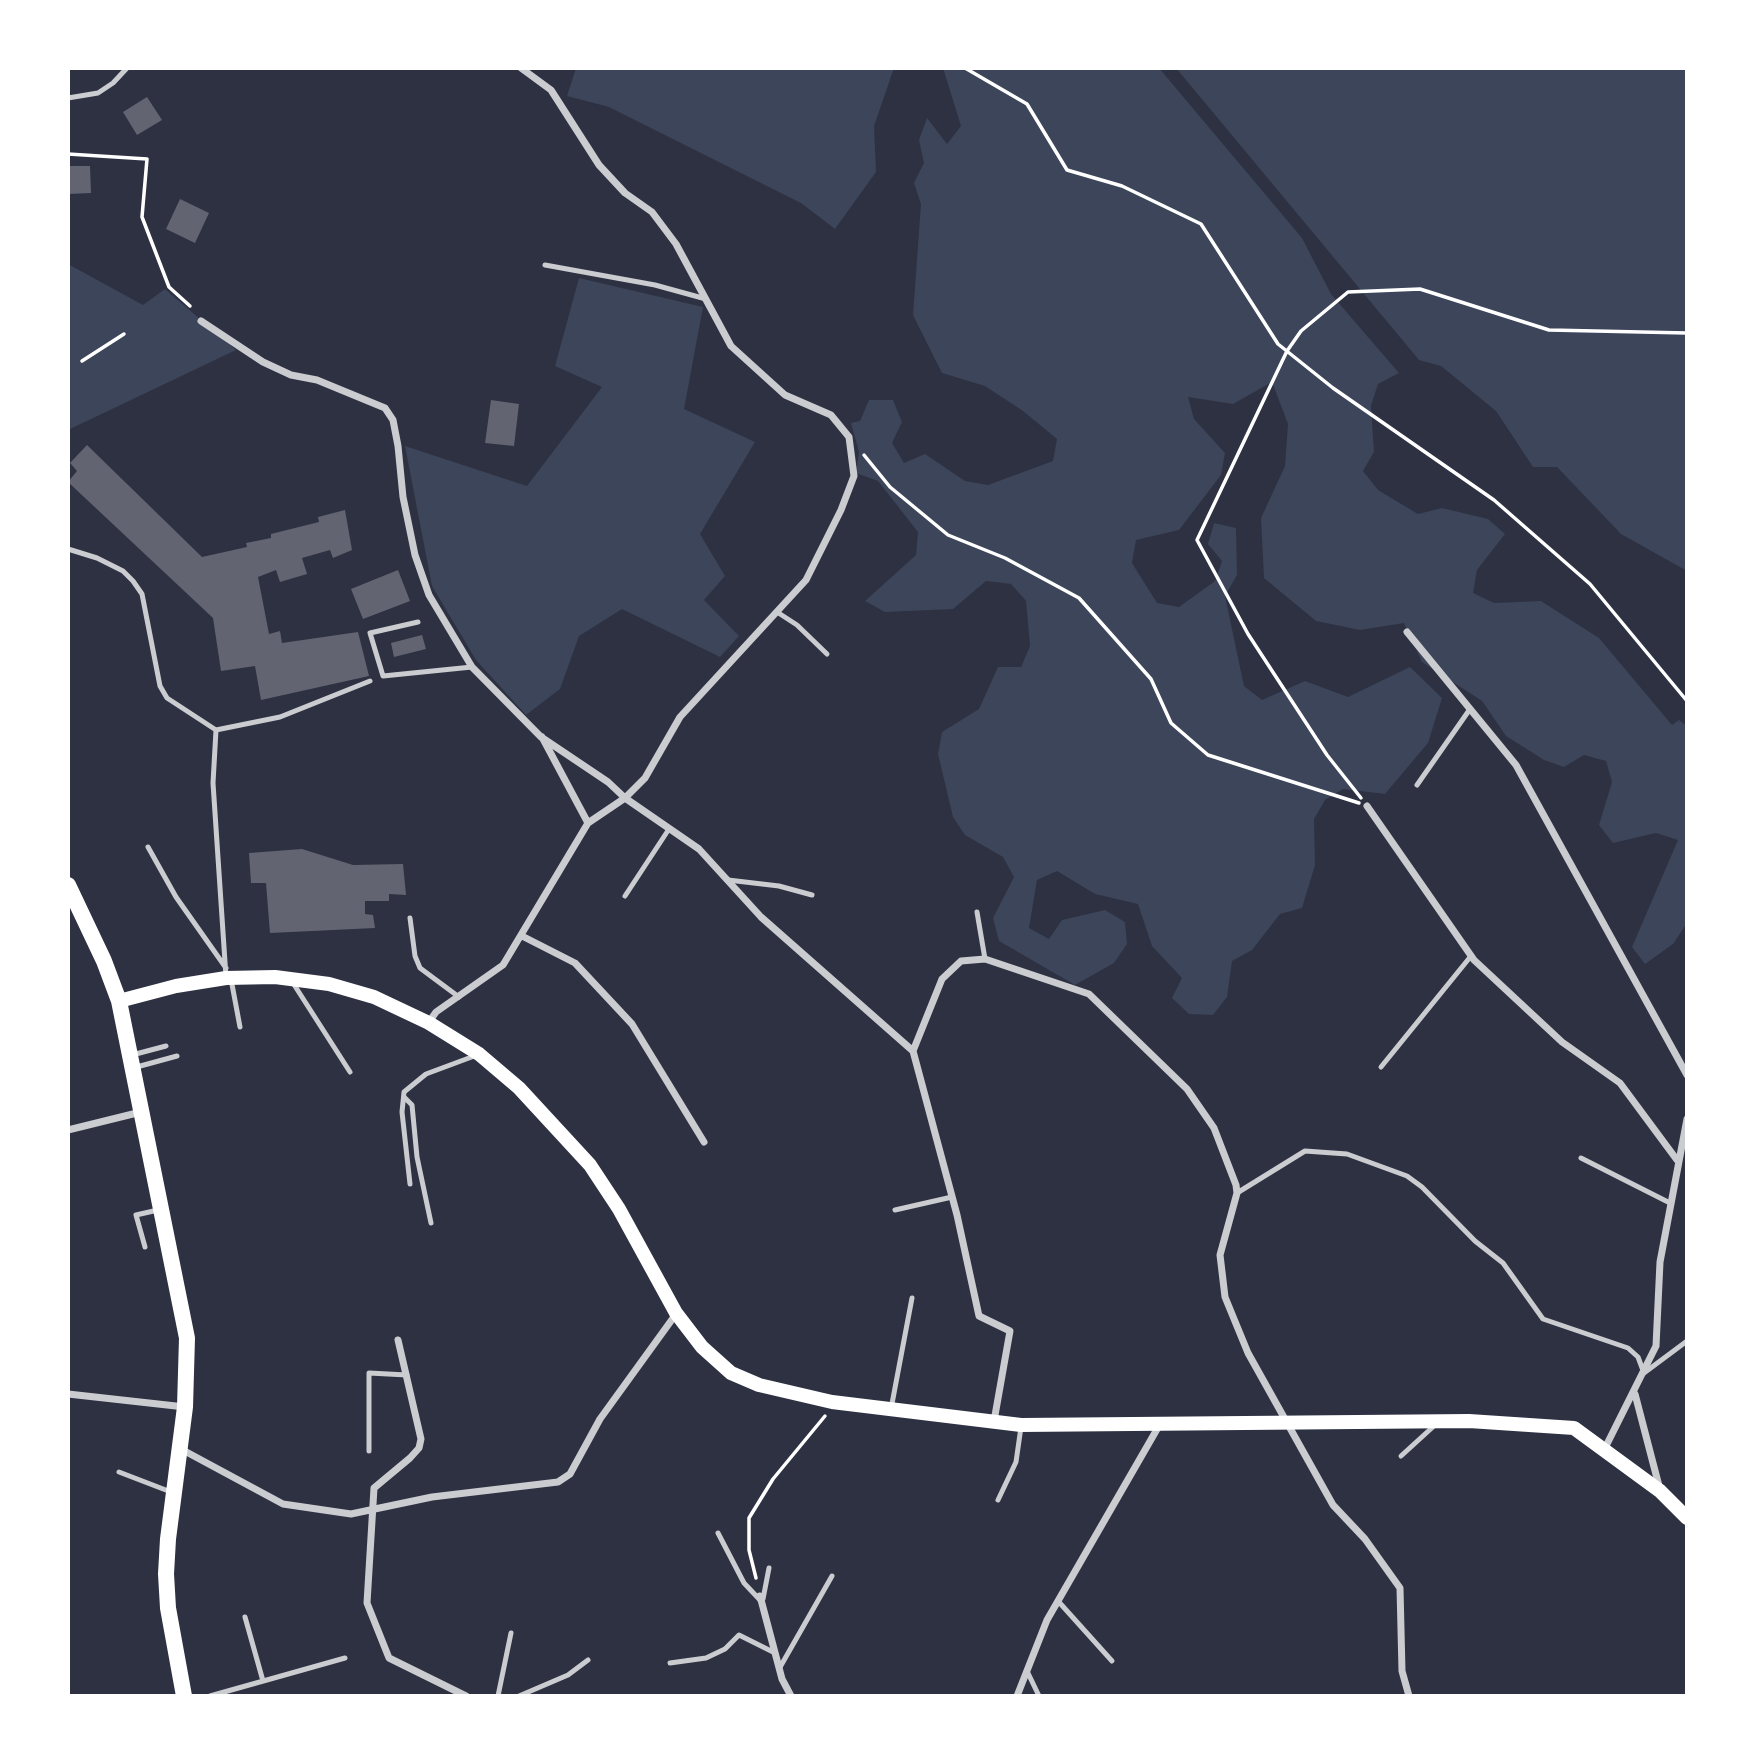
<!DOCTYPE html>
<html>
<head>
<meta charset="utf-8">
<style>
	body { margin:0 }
	#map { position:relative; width:1755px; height:1764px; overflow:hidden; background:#2d3142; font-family:"Space Grotesk",sans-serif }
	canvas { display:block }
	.frame { position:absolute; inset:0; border:70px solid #fff; pointer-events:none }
</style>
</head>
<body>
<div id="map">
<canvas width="1755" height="1764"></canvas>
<div class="frame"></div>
</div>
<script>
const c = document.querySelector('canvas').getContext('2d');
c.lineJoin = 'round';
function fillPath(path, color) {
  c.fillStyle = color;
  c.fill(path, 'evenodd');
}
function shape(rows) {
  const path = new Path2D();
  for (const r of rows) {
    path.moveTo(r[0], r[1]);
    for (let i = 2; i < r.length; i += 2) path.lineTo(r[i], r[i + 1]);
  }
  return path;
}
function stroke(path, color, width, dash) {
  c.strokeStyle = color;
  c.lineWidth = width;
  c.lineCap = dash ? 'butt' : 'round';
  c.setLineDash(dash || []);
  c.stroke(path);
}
const green = shape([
	[576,68,894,68,874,126,876,172,835,229,801,203,609,107,567,96],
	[943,68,1159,68,1302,238,1331,294,1399,373,1378,384,1371,406,1374,452,1363,471,1378,490,1418,514,1442,508,1488,519,1505,534,1477,570,1473,593,1494,603,1541,601,1599,638,1672,725,1679,720,1687,726,1687,923,1673,944,1645,964,1632,947,1678,840,1656,833,1613,843,1599,825,1612,782,1606,761,1584,755,1564,767,1544,760,1506,736,1482,701,1422,662,1404,623,1360,630,1316,621,1264,578,1261,518,1285,466,1288,424,1272,382,1233,404,1188,397,1194,419,1225,453,1221,475,1179,530,1136,540,1132,563,1157,603,1179,607,1215,581,1222,561,1208,544,1214,523,1236,528,1237,575,1225,596,1244,686,1262,700,1305,681,1348,697,1410,667,1442,698,1428,743,1385,794,1343,789,1325,800,1314,819,1315,865,1302,908,1280,914,1252,950,1232,961,1227,997,1213,1015,1189,1014,1172,998,1182,978,1152,946,1138,904,1095,894,1057,871,1037,880,1029,928,1049,939,1062,920,1105,910,1125,922,1127,944,1114,963,1075,985,999,941,993,918,1014,877,1003,857,965,835,953,817,938,754,942,732,979,709,998,667,1021,667,1030,646,1026,601,1011,584,986,581,953,609,885,612,865,601,916,555,918,532,878,481,856,473,859,452,851,423,860,421,869,400,893,400,902,422,892,443,904,463,925,454,965,481,988,485,1053,461,1057,439,1023,411,985,386,942,373,913,315,921,204,914,183,924,163,919,140,927,118,947,144,961,126],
	[1176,68,1687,68,1687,571,1621,534,1557,467,1533,467,1496,411,1441,366,1419,360],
	[68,264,143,305,165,289,236,350,68,430],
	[579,278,703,307,684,409,755,442,700,534,725,576,704,600,739,636,720,657,622,609,579,636,560,689,526,715,476,660,432,586,405,446,527,486,602,387,555,366]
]);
const building = shape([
	[147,97,162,120,137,135,123,112],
	[68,166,90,166,91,193,68,194],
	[180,199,209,213,195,243,166,229],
	[491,400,519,404,514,446,485,443],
	[87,445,202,557,247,547,246,543,271,538,271,534,319,522,318,517,345,510,352,550,333,558,330,550,302,558,307,574,280,582,276,570,258,577,269,634,280,631,282,643,358,632,369,676,261,700,255,666,221,671,213,618,68,482,77,471,70,463],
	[398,570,410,601,363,619,351,589],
	[422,635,426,649,394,657,391,643],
	[302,849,353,865,403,864,406,895,389,894,389,901,365,901,365,914,373,915,375,928,270,933,266,883,251,883,249,853]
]);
const path = shape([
	[965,68,1027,104,1067,170,1122,186,1201,224,1278,344,1333,388,1494,500,1590,584,1687,701],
	[68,154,147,159,142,217,169,287,190,306],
	[82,361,124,334],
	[864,455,890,487,948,535,1005,558,1079,598,1151,679,1171,723,1208,755,1359,803],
	[1361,798,1327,755,1248,634,1197,540,1287,351,1301,331,1348,292,1420,289,1549,330,1687,333],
	[756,1578,749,1550,749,1518,773,1479,825,1416]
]);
const service = shape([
	[68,98,98,93,113,83,127,68],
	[545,265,655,285,706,299],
	[68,549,97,558,123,571,133,581,142,594,160,686,167,698,216,730],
	[777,612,797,625,827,654],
	[418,622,370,633,383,676,472,667],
	[1417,785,1470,709],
	[148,847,176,897,226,968],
	[728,880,779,886,812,895],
	[625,896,669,829],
	[977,912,985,959],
	[410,918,415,956,420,968,459,997],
	[226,977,213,783,216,730,280,717,370,681],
	[231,979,240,1027],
	[293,983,350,1072],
	[132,1055,166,1046],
	[1381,1067,1471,956],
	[133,1068,177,1056],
	[404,1097,412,1105,417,1157,431,1223],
	[1581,1158,1670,1203],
	[410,1184,402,1112,404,1092,426,1074,477,1055],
	[1237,1193,1305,1151,1347,1154,1407,1176,1422,1187,1475,1241,1503,1263,1543,1319,1628,1348,1638,1357,1644,1373,1687,1341],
	[895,1210,952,1197],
	[145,1247,136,1215,158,1210],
	[891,1409,912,1298],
	[369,1451,369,1373,407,1375],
	[1401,1456,1435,1425],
	[119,1472,171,1492],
	[998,1500,1016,1462,1021,1427],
	[718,1533,744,1583,760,1600],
	[763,1599,769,1568],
	[1058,1601,1112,1661],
	[245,1617,263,1681],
	[670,1663,706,1658,725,1649,739,1635,775,1653],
	[779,1669,832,1576],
	[1027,1671,1039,1696],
	[210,1696,345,1658],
	[498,1696,511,1633],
	[519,1696,568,1675,588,1660]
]);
const minor = shape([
	[201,321,263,362,291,375,317,380,385,408,393,420,398,446,403,497,415,555,429,595,472,667,541,737,608,782,625,798,645,778,680,717,806,580,841,510,854,476,849,437,831,415,785,395,731,346,676,244,652,212,625,193,599,165,551,90,521,68],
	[1407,632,1516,765,1687,1075],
	[542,737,588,823],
	[1367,806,1474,960,1562,1042,1620,1083,1677,1160],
	[522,936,575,963,632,1024,704,1142],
	[429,1022,436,1012,503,965,588,823,625,798,699,849,761,917,913,1051,957,1215,979,1316,1010,1331,994,1421],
	[913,1051,942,979,961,961,985,959,1089,994,1187,1089,1214,1128,1236,1185,1237,1193,1220,1255,1225,1297,1248,1353,1333,1505,1365,1539,1400,1588,1402,1671,1409,1696],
	[68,1130,141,1112],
	[398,1340,421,1439,419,1448,410,1458,374,1488,367,1603,389,1658,466,1696],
	[68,1394,185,1407],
	[1635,1394,1659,1486],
	[179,1448,283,1504,351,1514,432,1497,558,1482,570,1474,600,1419,676,1314],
	[1604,1450,1656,1346,1660,1262,1687,1119],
	[760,1596,782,1679,791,1696],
	[1017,1696,1047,1620,1160,1424]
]);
const secondary = shape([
	[119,1001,176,986,226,978,275,977,329,984,374,997,429,1023,479,1054,519,1088,590,1165,619,1209,676,1313,702,1347,731,1373,759,1385,832,1402,1021,1425,1469,1421,1574,1428,1660,1491,1687,1518]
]);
const primary = shape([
	[68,885,104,961,119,1001,187,1338,185,1407,168,1539,166,1574,168,1608,184,1696]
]);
fillPath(green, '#3c4559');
fillPath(building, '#626471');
stroke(path, '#fff', 3.5);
stroke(service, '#caccd0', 5);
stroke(minor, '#caccd0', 7);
stroke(secondary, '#fff', 14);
stroke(primary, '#fff', 16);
</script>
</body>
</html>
